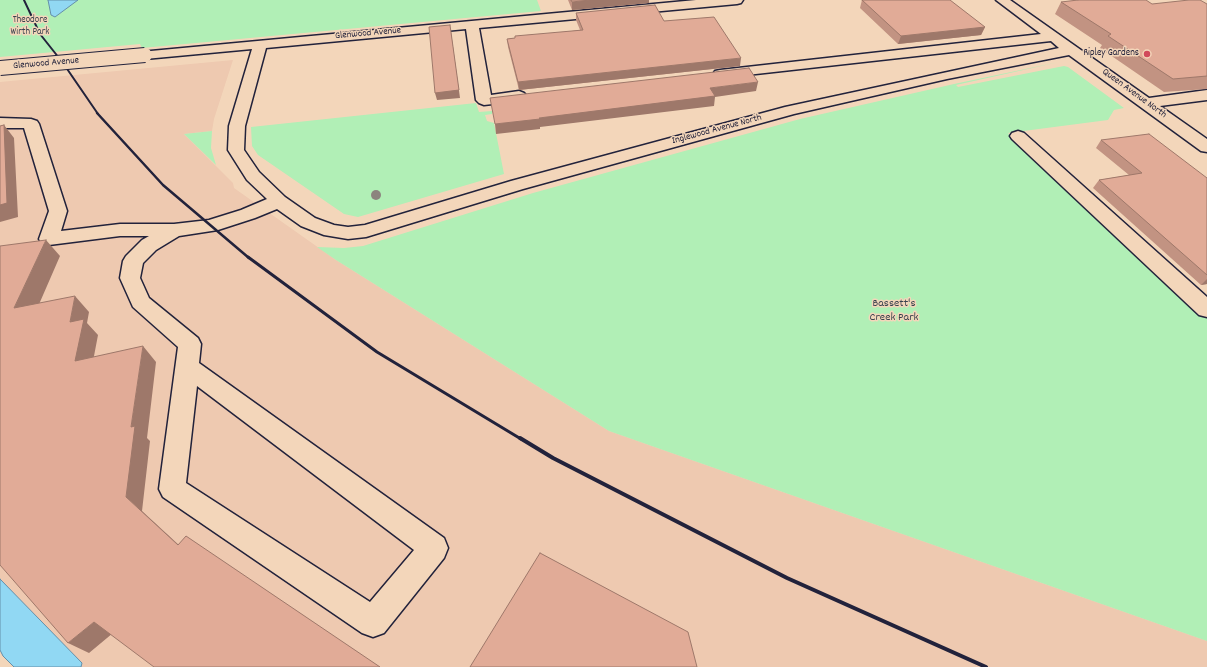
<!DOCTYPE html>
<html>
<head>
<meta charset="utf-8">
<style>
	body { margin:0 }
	canvas { display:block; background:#f3d6ba }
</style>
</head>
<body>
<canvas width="1207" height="667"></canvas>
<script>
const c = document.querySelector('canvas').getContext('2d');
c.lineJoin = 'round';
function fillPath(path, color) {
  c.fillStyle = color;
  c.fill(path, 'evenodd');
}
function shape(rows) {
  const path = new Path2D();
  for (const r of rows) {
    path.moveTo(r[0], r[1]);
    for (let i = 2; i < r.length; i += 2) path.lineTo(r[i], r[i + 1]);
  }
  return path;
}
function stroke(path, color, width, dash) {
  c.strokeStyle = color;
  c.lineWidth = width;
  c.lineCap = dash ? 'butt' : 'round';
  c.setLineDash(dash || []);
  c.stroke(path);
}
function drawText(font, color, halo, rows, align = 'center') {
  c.font = font + ' Dekko,sans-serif';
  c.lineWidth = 3;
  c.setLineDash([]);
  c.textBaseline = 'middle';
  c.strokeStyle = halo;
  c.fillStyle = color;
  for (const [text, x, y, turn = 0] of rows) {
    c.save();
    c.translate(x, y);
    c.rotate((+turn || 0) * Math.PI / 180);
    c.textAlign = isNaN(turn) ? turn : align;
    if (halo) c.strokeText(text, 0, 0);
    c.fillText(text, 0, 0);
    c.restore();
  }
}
const built = shape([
	[233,60,214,119,212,131,184,134,233,183,234,188,336,260,609,431,1207,641,1207,667,80,667,0,585,0,82]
]);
const green = shape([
	[0,0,537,0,541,11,142,48,140,44,0,57],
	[1059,62,956,85,958,87,1064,66,1068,67,1124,108,1114,110,1108,120,1008,133,1207,318,1207,641,609,431,336,260,317,247,344,248,363,246,533,193,800,119,954,84],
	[476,103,479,112,492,111,492,114,485,115,487,121,494,123,504,174,358,217,344,214,258,155,252,146,251,127],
	[212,131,211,148,216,165,184,134]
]);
const water = shape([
	[48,0,78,0,55,17,51,15,48,0],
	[0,579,82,663,81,667,14,667,3,656,0,650,0,579]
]);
const minor = shape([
	[696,0,743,0,741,3,737,4,479,28,491,95,519,91,524,93,527,96,524,99,519,101,484,105,479,103,476,100,466,29,266,48,245,126,244,150,259,172,285,197,315,218,334,225,348,227,365,225,511,181,785,107,1059,48,1051,41,720,78,715,77,713,74,715,71,720,70,1041,34,996,0,1010,0,1149,98,1207,90,1207,100,1160,106,1207,139,1207,152,1201,151,1069,55,947,79,794,114,523,189,366,237,348,239,324,235,301,226,277,209,255,218,218,230,179,236,156,250,143,263,140,278,149,298,198,338,201,344,199,363,444,538,448,548,444,558,384,633,373,637,362,633,163,497,159,489,178,347,133,307,120,278,123,261,126,256,142,240,149,236,120,236,49,245,42,244,39,239,49,211,24,128,0,128,0,118,31,119,37,121,39,124,67,211,61,231,120,224,174,224,209,220,241,210,267,199,247,180,228,150,229,126,252,49,145,59,140,58,138,55,140,52,696,0],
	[197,386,414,550,370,602,186,483,197,386],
	[1018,131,1024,133,1207,297,1207,317,1199,315,1012,139,1010,136,1012,133,1018,131]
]);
const railFar3 = shape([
	[24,0,40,34,63,63,98,114]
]);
const railFar2 = shape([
	[97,113,163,185,249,258]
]);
const railFar1 = shape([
	[248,257,377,352,521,439]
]);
const rail = shape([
	[520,438,553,458,787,578,986,667]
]);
const minorBridge = shape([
	[0,68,145,55]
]);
const trees = [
	[376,195]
];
const wall = shape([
	[568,0,649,0,649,3,572,10],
	[862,0,985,27,981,35,898,44,860,8],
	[1061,2,1152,4,1207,4,1207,89,1164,92,1100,48,1102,45,1055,14],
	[576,13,664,21,740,66,519,90,508,47,507,39,580,30,576,20],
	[1101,140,1207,178,1207,284,1201,285,1093,188,1099,180,1129,175,1096,148]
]);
const shadedWall = shape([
	[590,0,649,0,649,3,572,10,572,2],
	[985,27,981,35,898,44,901,36],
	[451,32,460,98,437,100,435,93],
	[741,58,740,66,519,90,518,82],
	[758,82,756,91,715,97,714,106,540,127,540,129,496,134,495,124,539,118,710,88],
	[4,125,14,138,18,217,0,222,0,205],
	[46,240,60,256,30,325,14,308],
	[1207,279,1207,284,1201,285],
	[75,296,89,312,87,323,98,335,90,377,75,361,70,322],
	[143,346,156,362,147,438,150,441,142,511,193,558,178,545,126,497,131,427],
	[94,622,113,633,89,653,68,643]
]);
const building = shape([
	[571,0,590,0,572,2,571,0],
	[862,0,950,0,985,27,901,36,862,0],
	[1078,0,1146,0,1152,4,1189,0,1200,0,1207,4,1207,76,1173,79,1108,36,1111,34,1061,2,1078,0],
	[655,5,664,21,714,17,741,58,518,82,507,39,515,38,515,36,583,30,576,13,655,5],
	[450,25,459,90,435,93,429,27,450,25],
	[749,68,758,82,710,88,715,96,539,118,540,119,495,124,490,98,749,68],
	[4,125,7,203,0,205,0,126,4,125],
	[1149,134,1207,178,1207,275,1099,180,1142,173,1101,140,1149,134],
	[46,240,14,308,75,296,70,322,84,319,75,361,143,346,131,427,135,426,126,497,178,545,186,536,380,667,154,667,94,622,68,643,0,565,0,246,46,240],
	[540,553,688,632,697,667,470,667,540,553]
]);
const markers = [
	[1147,54,4,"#d1495b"]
];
const farParknames = [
	["Theodore",30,21],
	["Wirth Park",30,33]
];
const farStreetnames = [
	["Glenwood Avenue",368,34,-5],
	["Glenwood Avenue",46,64,-5],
	["Queen Avenue North",1134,94,36],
	["Inglewood Avenue North",717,130,-15]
];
const farPoinames = [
	["Ripley Gardens",1139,54]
];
const parkNames = [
	["Bassett's",894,304],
	["Creek Park",894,318]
];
fillPath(built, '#eec9b0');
fillPath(green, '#b1efb6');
fillPath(water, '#91d8f3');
stroke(water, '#658fa9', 1);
stroke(minor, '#22223b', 3);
fillPath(minor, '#f3d6ba');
stroke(railFar3, '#22223b', 2);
stroke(railFar2, '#22223b', 2.5);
stroke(railFar1, '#22223b', 3);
stroke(rail, '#22223b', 4);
stroke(minorBridge, '#22223b', 16, []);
stroke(minorBridge, '#f3d6ba', 14);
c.fillStyle = '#8c847e';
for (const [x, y] of trees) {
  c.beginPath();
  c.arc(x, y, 5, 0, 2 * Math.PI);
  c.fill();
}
fillPath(wall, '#c29382');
fillPath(shadedWall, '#9e786a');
fillPath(building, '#e1ab97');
stroke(building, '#9e786a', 1);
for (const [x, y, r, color] of markers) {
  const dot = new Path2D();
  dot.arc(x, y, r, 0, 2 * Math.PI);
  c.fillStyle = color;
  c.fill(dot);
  stroke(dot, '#f3d6ba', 1.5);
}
drawText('10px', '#37414d', '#f3d6ba', farParknames);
drawText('10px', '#22223b', '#f3d6ba', farStreetnames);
drawText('10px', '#22223b', '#f3d6ba', farPoinames, 'right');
drawText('12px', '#37414d', '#f3d6ba', parkNames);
</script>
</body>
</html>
